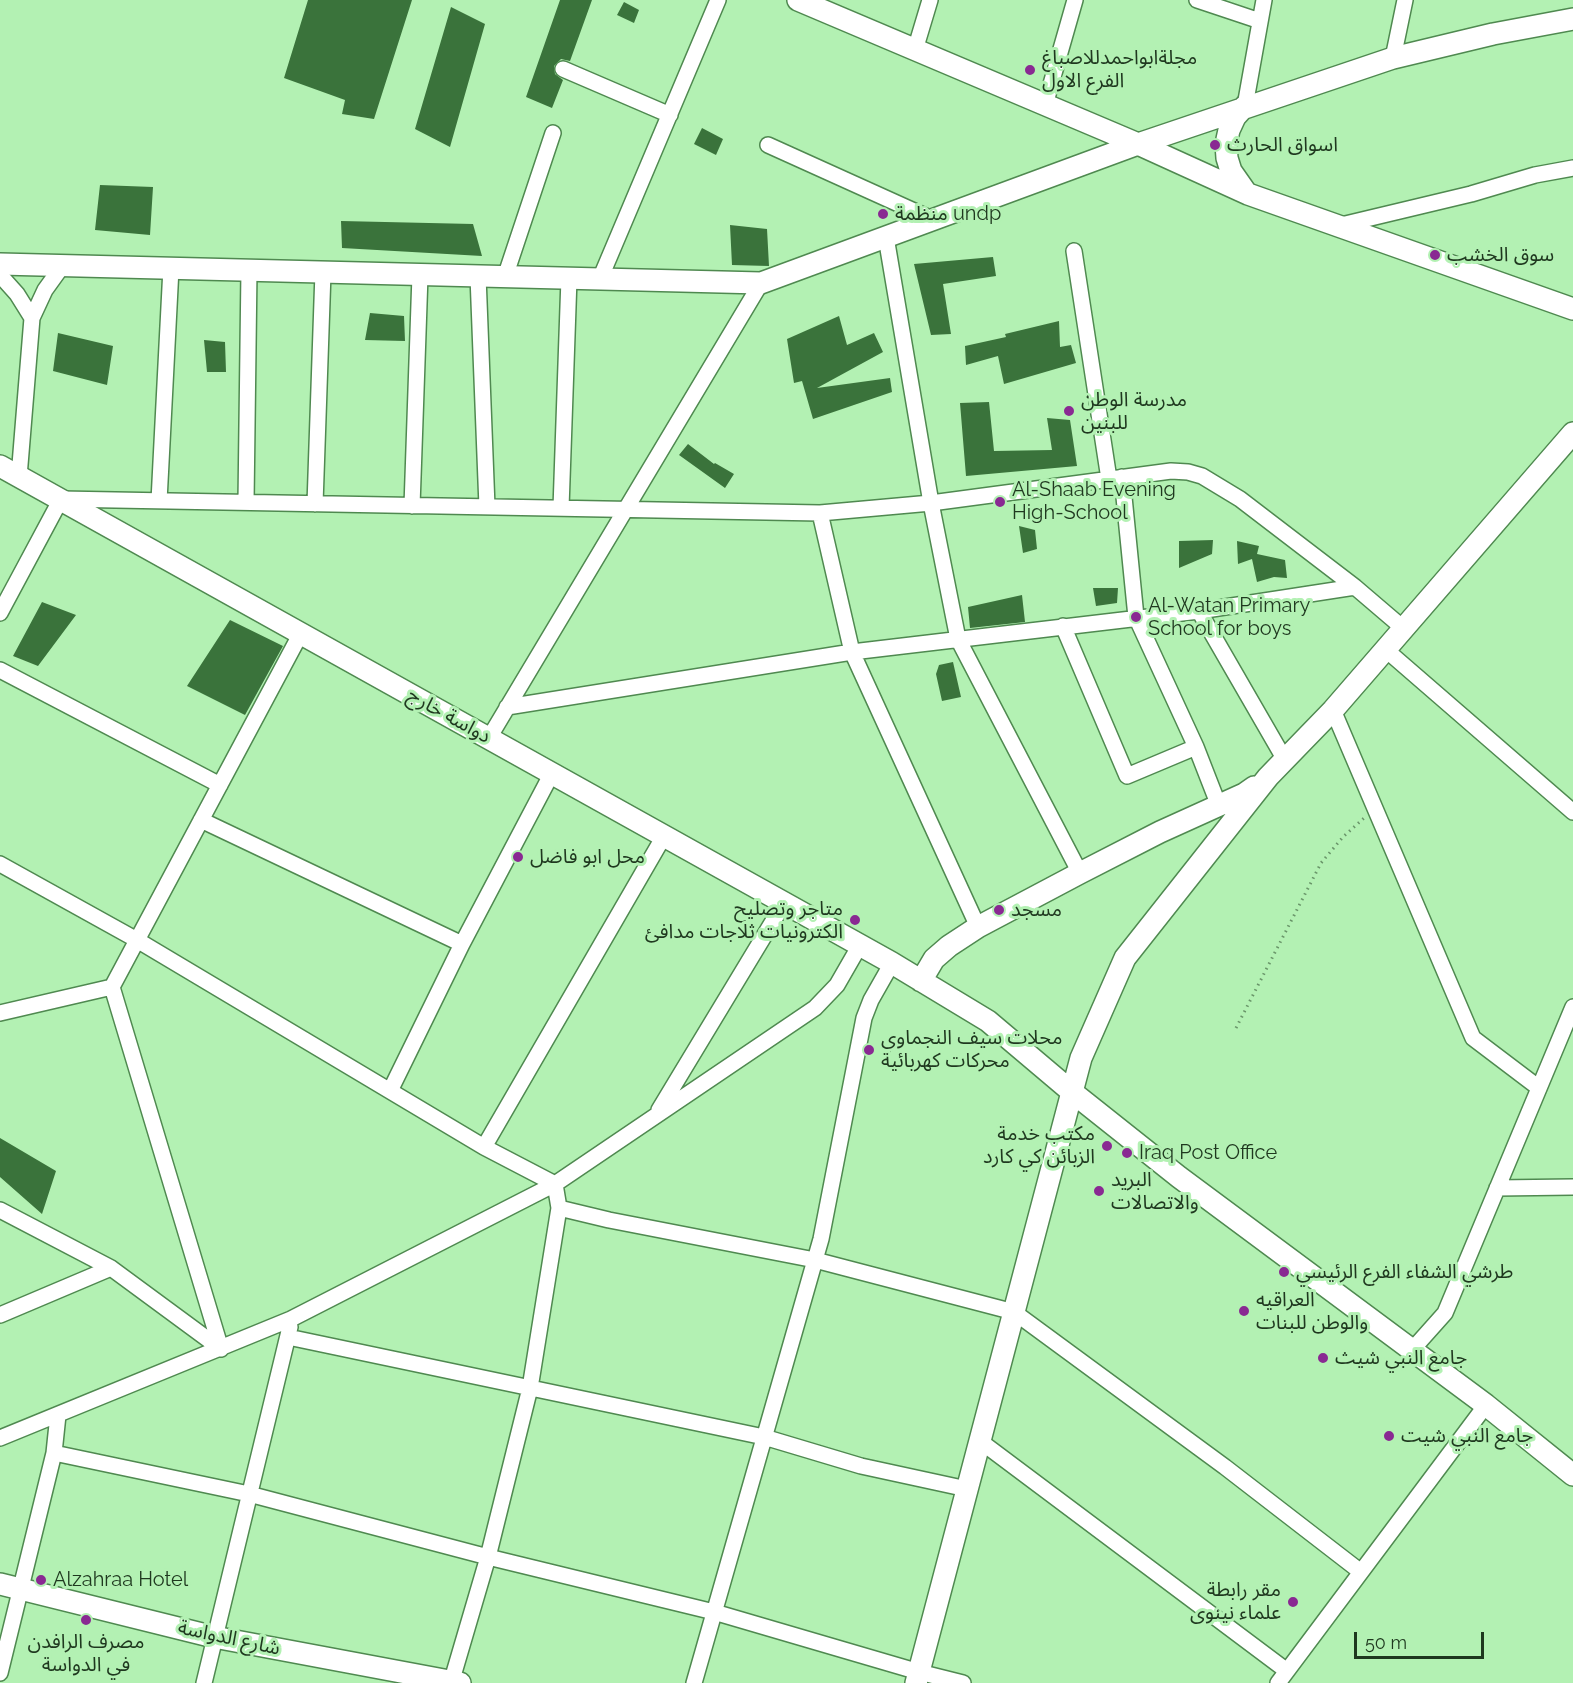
<!DOCTYPE html>
<html>
<head>
<meta charset="utf-8">
<style>
	body { margin:0 }
	#map { position:relative; width:1573px; height:1683px; overflow:hidden; background:#b3f1b3; font-family:Raleway,sans-serif }
	canvas { display:block }
	.scale { position:absolute; left:1354px; top:1632px; width:130px; height:27px; box-sizing:border-box; border:3px solid #1f381f; border-top:0; padding-left:8px; font-size:18px; line-height:21px; white-space:nowrap; color:#1f381f; -webkit-text-stroke:4px #b3f1b3; paint-order:stroke }
</style>
</head>
<body>
<div id="map">
<canvas width="1573" height="1683"></canvas>
<div class="scale">50 m</div>
</div>
<script>
const c = document.querySelector('canvas').getContext('2d');
c.lineJoin = 'round';
function fillPath(path, color) {
  c.fillStyle = color;
  c.fill(path, 'evenodd');
}
function shape(rows) {
  const path = new Path2D();
  for (const r of rows) {
    path.moveTo(r[0], r[1]);
    for (let i = 2; i < r.length; i += 2) path.lineTo(r[i], r[i + 1]);
  }
  return path;
}
function stroke(path, color, width, dash) {
  c.strokeStyle = color;
  c.lineWidth = width;
  c.lineCap = dash ? 'butt' : 'round';
  c.setLineDash(dash || []);
  c.stroke(path);
}
function drawText(font, color, halo, rows, align = 'center') {
  c.font = font + ' Raleway,"Noto Sans Arabic",sans-serif';
  c.lineWidth = 6;
  c.setLineDash([]);
  c.textBaseline = 'middle';
  c.strokeStyle = halo;
  c.fillStyle = color;
  for (const [text, x, y, turn = 0] of rows) {
    c.save();
    c.translate(x, y);
    c.rotate((+turn || 0) * Math.PI / 180);
    c.textAlign = isNaN(turn) ? turn : align;
    if (halo) c.strokeText(text, 0, 0);
    c.fillText(text, 0, 0);
    c.restore();
  }
}
const building = shape([
	[308,0,412,0,374,119,342,114,345,100,284,78],
	[560,0,592,0,570,61,561,59,554,66,555,74,563,80,552,108,526,97],
	[624,2,639,10,634,23,617,15],
	[451,7,485,24,450,147,415,129],
	[702,128,723,139,716,155,694,144],
	[100,185,153,187,150,235,95,230],
	[341,221,473,224,482,256,342,248],
	[730,225,767,229,769,266,732,265],
	[993,257,996,276,943,284,951,334,931,335,914,264],
	[370,313,404,316,405,341,365,340],
	[839,316,847,345,874,333,883,352,817,388,890,378,892,392,813,419,802,381,794,383,787,339],
	[1059,321,1060,347,1071,345,1076,363,1004,384,998,356,966,365,965,346,1006,337,1005,334],
	[58,333,113,346,107,385,53,371],
	[204,340,225,342,226,372,207,372],
	[989,402,994,451,1052,450,1047,418,1070,420,1077,466,966,476,960,403],
	[688,444,714,464,715,463,734,474,725,488,679,455],
	[1019,526,1035,530,1037,549,1023,553],
	[1213,540,1212,554,1179,568,1179,541],
	[1237,541,1259,546,1257,554,1285,560,1287,578,1274,577,1257,582,1252,559,1238,564],
	[1093,588,1118,588,1117,603,1096,606],
	[1022,595,1025,622,970,628,968,607],
	[42,602,76,615,38,666,13,656],
	[230,620,283,646,245,715,187,686],
	[953,662,961,697,942,701,936,674,939,665],
	[0,1138,56,1171,42,1214,0,1177]
]);
const path = shape([
	[1236,1028,1321,863,1343,837,1364,818]
]);
const street = shape([
	[1197,0,1260,21],
	[915,50,930,0],
	[1393,58,1405,0],
	[563,69,670,115],
	[1045,105,1075,0],
	[1245,106,1264,0],
	[768,145,934,220],
	[1337,226,1471,194,1535,175,1573,168],
	[886,237,931,503,958,639,1080,873],
	[1074,251,1109,479],
	[0,275,17,294,32,318],
	[478,276,487,507],
	[505,277,553,133],
	[600,279,718,0],
	[19,477,32,318,45,290,63,265],
	[1122,477,1136,617,1196,747,1219,806],
	[159,501,171,268],
	[246,502,249,270],
	[315,504,323,272],
	[412,506,420,275],
	[561,508,569,278],
	[820,513,852,652,978,927],
	[1199,611,1285,760],
	[0,613,61,499,820,513,931,503,1171,471,1188,472,1202,476,1240,499,1355,587,1403,628],
	[1063,626,1127,776,1196,747],
	[1385,649,1573,812],
	[0,670,220,785],
	[507,707,852,652,1199,611,1355,587],
	[1333,710,1473,1038,1539,1088],
	[489,738,761,283],
	[201,820,462,944],
	[0,864,137,940,484,1147,555,1184,559,1208,530,1388,488,1557,451,1683],
	[0,1013,112,987],
	[390,1091,462,944,552,773],
	[659,1110,784,903],
	[484,1147,664,836],
	[1497,1188,1573,1187],
	[559,1208,609,1220,815,1260,1014,1312,1225,1467,1361,1572],
	[0,1210,111,1268,221,1349],
	[0,1315,111,1268],
	[288,1337,764,1437,861,1466,967,1489],
	[221,1349,112,987,301,633],
	[1412,1350,1445,1313,1573,1007],
	[0,1438,291,1319,555,1184,815,1008,837,985,860,945],
	[980,1441,1287,1671],
	[54,1453,249,1494,488,1557,714,1612,919,1672,963,1683],
	[0,1673,54,1453,58,1415],
	[204,1683,290,1327],
	[694,1683,821,1239,864,1018,871,1000,892,963],
	[1278,1683,1486,1405]
]);
const secondary = shape([
	[798,0,1138,144,1248,194,1573,309],
	[1245,106,1235,117,1229,130,1226,144,1227,158,1231,171,1245,191],
	[0,264,761,283,1138,144,1393,58,1493,34,1573,19],
	[0,466,892,963,988,1021,1072,1092,1179,1177,1486,1405,1573,1475],
	[921,981,934,959,949,946,978,927,1080,873,1160,832,1244,794,1254,787],
	[0,1584,214,1637,460,1683],
	[916,1683,1081,1058,1125,958,1268,777,1333,710,1573,433]
]);
const markers = [
	[1030,70,6,"#892992"],
	[1215,145,6,"#892992"],
	[883,214,6,"#892992"],
	[1435,255,6,"#892992"],
	[1069,411,6,"#892992"],
	[1000,502,6,"#892992"],
	[1136,617,6,"#892992"],
	[518,857,6,"#892992"],
	[999,910,6,"#892992"],
	[855,920,6,"#892992"],
	[869,1050,6,"#892992"],
	[1107,1146,6,"#892992"],
	[1127,1153,6,"#892992"],
	[1099,1191,6,"#892992"],
	[1284,1272,6,"#892992"],
	[1244,1311,6,"#892992"],
	[1323,1358,6,"#892992"],
	[1389,1436,6,"#892992"],
	[41,1580,6,"#892992"],
	[1293,1602,6,"#892992"],
	[86,1620,6,"#892992"]
];
const poiNames = [
	["مجلةابواحمدللاصباغ",1042,58],
	["الفرع الاول",1042,81],
	["اسواق الحارث",1227,145],
	["منظمة undp",895,214],
	["سوق الخشب",1447,255],
	["مدرسة الوطن",1081,400],
	["للبنين",1081,423],
	["Al-Shaab Evening",1012,490],
	["High-School",1012,513],
	["Al-Watan Primary",1148,606],
	["School for boys",1148,629],
	["محل ابو فاضل",530,857],
	["متاجر وتصليح",843,909,"right"],
	["الكترونيات ثلاجات مدافئ",843,932,"right"],
	["مسجد",1011,910],
	["محلات سيف النجماوي",881,1038],
	["محركات كهربائية",881,1061],
	["مكتب خدمة",1095,1134,"right"],
	["الزبائن كي كارد",1095,1157,"right"],
	["Iraq Post Office",1139,1153],
	["البريد",1111,1180],
	["والاتصالات",1111,1203],
	["طرشي الشفاء الفرع الرئيسي",1296,1272],
	["العراقيه",1256,1300],
	["والوطن للبنات",1256,1323],
	["جامع النبي شيث",1335,1358],
	["جامع النبي شيت",1401,1436],
	["Alzahraa Hotel",53,1580],
	["مقر رابطة",1281,1590,"right"],
	["علماء نينوى",1281,1613,"right"],
	["مصرف الرافدن",86,1642,"center"],
	["في الدواسة",86,1665,"center"]
];
const streetNames = [
	["دواسة خارج",449,716,29],
	["شارع الدواسة",229,1638,12]
];
fillPath(building, '#3a733b');
stroke(street, '#4f8950', 18);
stroke(secondary, '#4f8950', 24);
stroke(path, '#699569', 3, [1.5, 4.5]);
stroke(street, '#fff', 15);
stroke(secondary, '#fff', 21);
for (const [x, y, r, color] of markers) {
  const dot = new Path2D();
  dot.arc(x, y, r, 0, 2 * Math.PI);
  c.fillStyle = color;
  c.fill(dot);
  stroke(dot, '#b3f1b3', 2);
}
drawText('20px', '#1f381f', '#b3f1b3', poiNames, 'left');
drawText('20px', '#1f381f', '#b3f1b3', streetNames);
</script>
</body>
</html>
